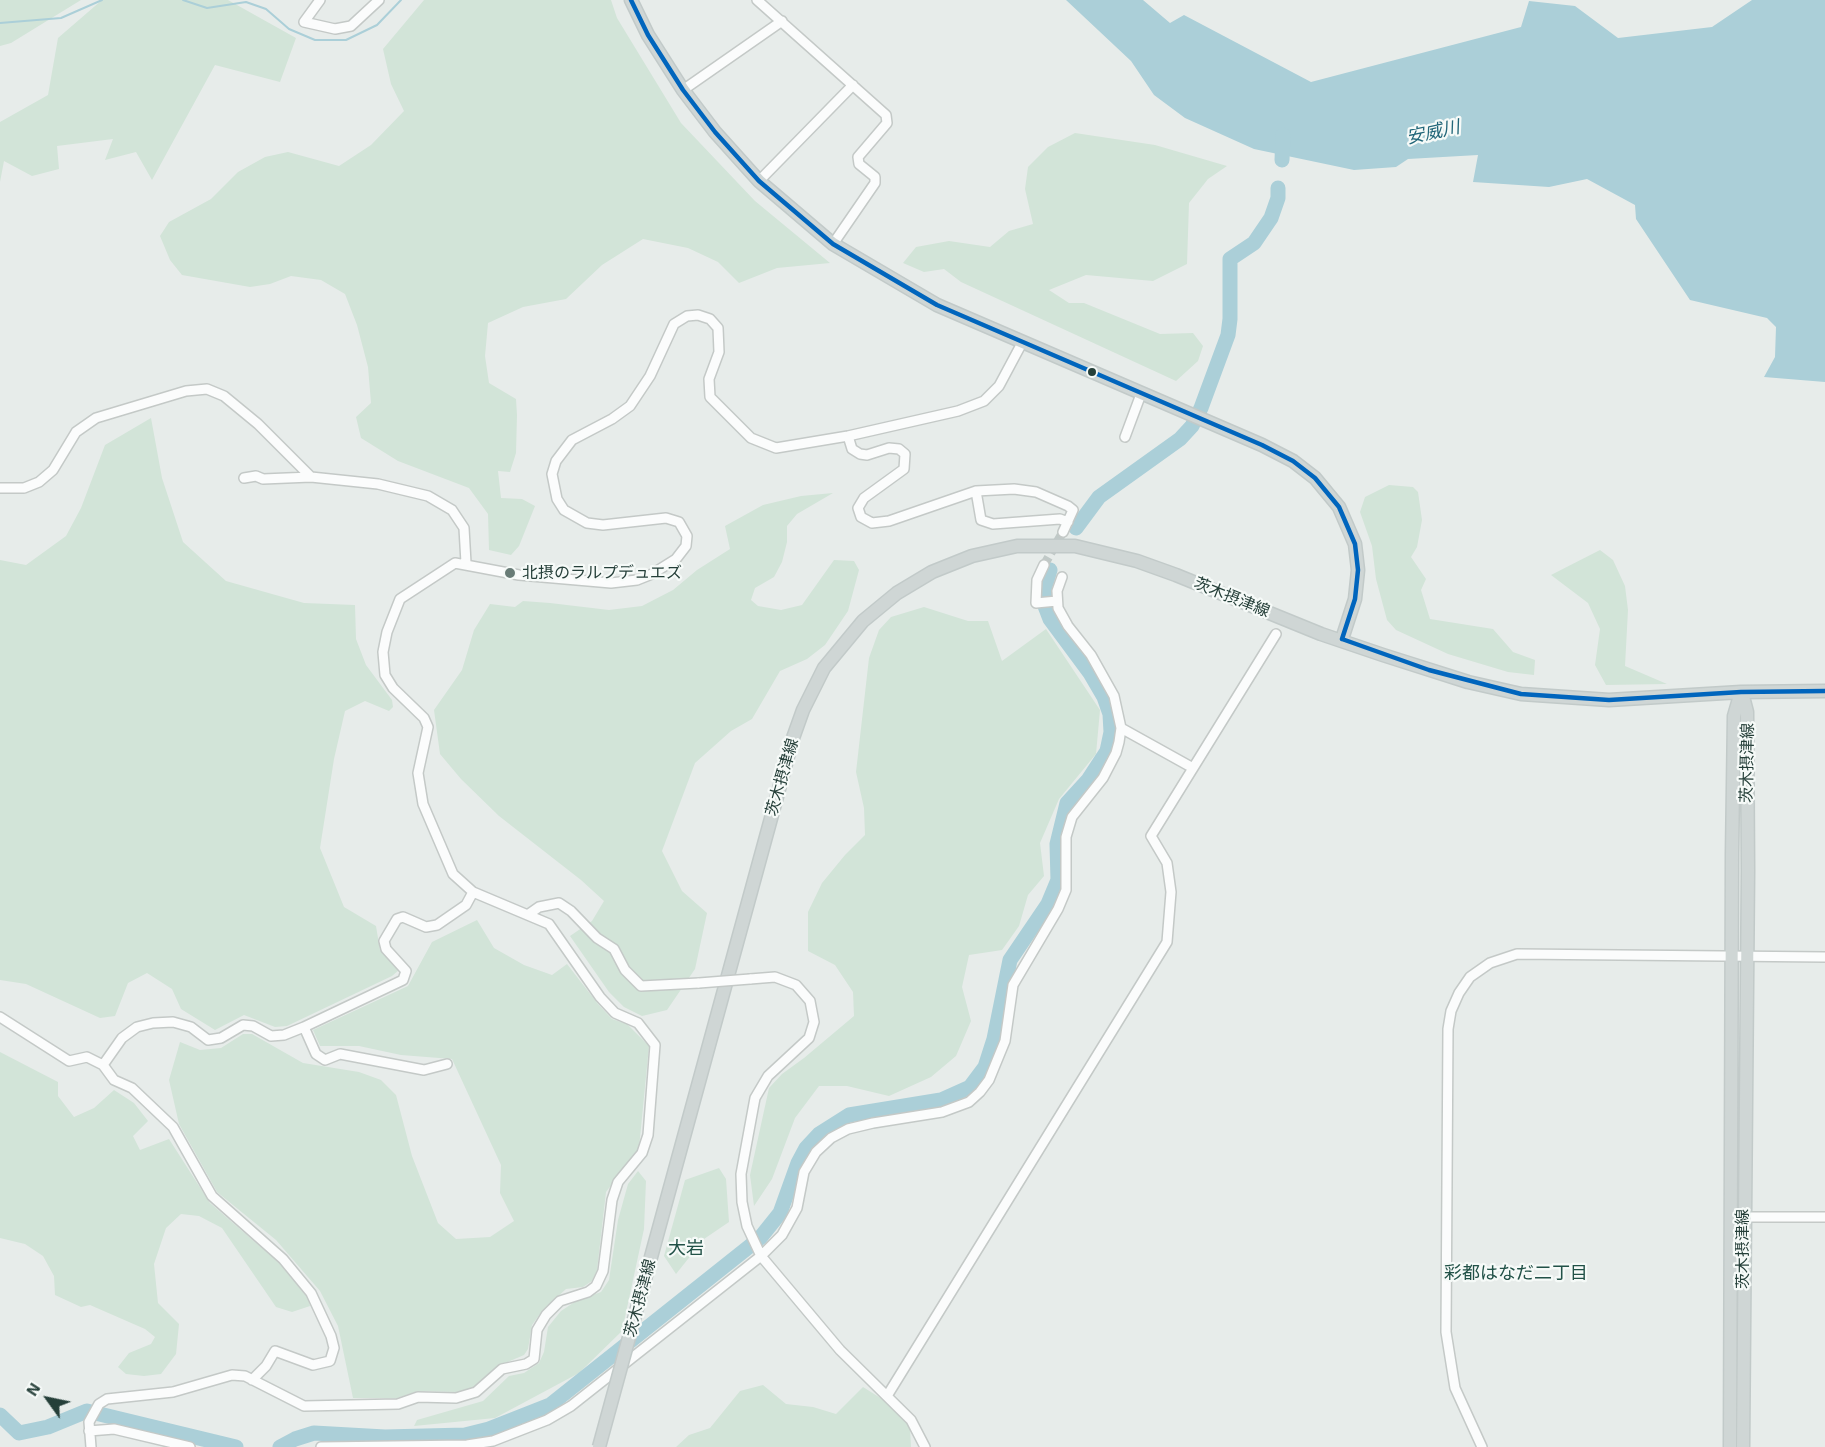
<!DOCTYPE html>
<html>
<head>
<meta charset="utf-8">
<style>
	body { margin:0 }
	#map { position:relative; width:1825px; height:1447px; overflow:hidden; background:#e7ecea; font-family:"Exo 2",sans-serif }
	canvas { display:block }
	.north { position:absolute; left:18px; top:1369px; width:60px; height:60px; -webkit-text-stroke:4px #f6faf8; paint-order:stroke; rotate:303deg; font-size:16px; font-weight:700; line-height:24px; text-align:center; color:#253f39 }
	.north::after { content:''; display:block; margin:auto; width:21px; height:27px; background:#253f39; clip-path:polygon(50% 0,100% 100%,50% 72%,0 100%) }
</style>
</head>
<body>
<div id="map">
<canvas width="1825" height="1447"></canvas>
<div class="north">N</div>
</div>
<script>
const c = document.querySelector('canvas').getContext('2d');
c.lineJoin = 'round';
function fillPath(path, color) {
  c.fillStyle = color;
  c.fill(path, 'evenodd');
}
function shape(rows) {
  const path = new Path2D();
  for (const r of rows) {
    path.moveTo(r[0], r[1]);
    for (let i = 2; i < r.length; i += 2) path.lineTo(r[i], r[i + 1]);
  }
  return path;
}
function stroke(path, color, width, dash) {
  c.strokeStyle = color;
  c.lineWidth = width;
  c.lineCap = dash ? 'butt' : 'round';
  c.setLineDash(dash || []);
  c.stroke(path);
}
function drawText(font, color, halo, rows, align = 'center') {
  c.font = font + ' "Exo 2","Noto Sans JP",sans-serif';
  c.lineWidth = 4.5;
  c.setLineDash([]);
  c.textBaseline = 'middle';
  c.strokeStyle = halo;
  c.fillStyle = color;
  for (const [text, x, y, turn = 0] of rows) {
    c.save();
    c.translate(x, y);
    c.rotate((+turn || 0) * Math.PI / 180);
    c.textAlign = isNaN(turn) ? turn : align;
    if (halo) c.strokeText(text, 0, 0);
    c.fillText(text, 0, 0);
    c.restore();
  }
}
const green = shape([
	[0,0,81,0,11,43,0,46],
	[102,0,228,0,296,38,280,82,215,65,152,180,136,152,105,160,113,139,57,146,59,169,32,176,4,161,0,182,0,122,48,95,58,38],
	[424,0,611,0,617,18,681,123,755,201,830,263,777,268,739,283,718,262,688,248,643,239,602,265,566,299,523,307,488,323,485,356,489,383,516,399,517,415,516,453,510,472,498,471,501,498,522,499,535,506,519,546,511,555,489,550,488,514,469,488,398,461,361,438,356,417,371,403,368,367,357,325,345,294,321,280,291,276,270,284,250,287,182,275,170,260,160,236,169,222,211,199,238,172,265,157,288,152,339,166,371,145,404,111,391,84,383,49],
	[1075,133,1155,145,1227,166,1208,179,1189,203,1187,264,1153,281,1086,275,1049,290,1069,303,1084,303,1160,334,1193,333,1203,346,1198,361,1176,381,961,282,944,269,924,272,903,263,916,247,949,241,990,247,1009,231,1033,224,1025,189,1028,167,1048,147],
	[151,418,162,478,183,542,226,581,304,603,355,605,356,639,366,665,392,700,393,707,389,711,365,701,345,711,334,759,320,848,344,907,376,926,380,950,397,965,399,970,392,976,287,1026,275,1027,244,1015,215,1030,181,1009,172,989,147,973,128,983,115,1016,100,1018,26,984,0,980,0,560,26,565,66,536,81,508,105,445],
	[1389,485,1413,487,1418,492,1422,520,1417,547,1411,557,1426,579,1421,590,1430,619,1493,629,1513,652,1535,660,1534,675,1508,672,1448,654,1396,630,1387,620,1376,579,1372,546,1360,512,1365,497],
	[833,493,797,514,787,526,787,542,782,562,774,577,755,588,751,600,758,606,781,610,802,605,834,560,854,561,859,570,848,611,825,645,807,659,780,671,752,719,731,731,695,763,662,851,682,891,707,913,695,969,667,1010,642,1016,624,1007,609,992,570,936,592,921,604,901,581,880,499,816,461,779,440,754,434,710,462,670,474,630,490,604,515,607,523,601,550,603,609,610,642,606,673,590,697,570,730,549,725,526,763,505,801,496],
	[1600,550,1613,560,1625,586,1628,610,1625,666,1667,684,1606,685,1595,665,1600,629,1588,603,1551,575],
	[924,607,968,621,988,621,1002,661,1046,629,1100,710,1096,754,1059,799,1040,843,1044,876,1028,895,1019,926,1002,950,969,955,962,987,971,1021,956,1056,931,1077,889,1096,847,1086,819,1086,795,1118,772,1179,754,1206,750,1175,769,1088,782,1074,804,1058,854,1016,853,992,835,965,808,951,808,912,822,883,845,855,865,835,864,808,856,772,869,658,879,630,891,617],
	[477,920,494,948,524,965,552,975,567,964,598,1004,612,1019,627,1024,649,1046,639,1148,606,1192,597,1270,592,1281,583,1287,566,1289,542,1311,532,1325,528,1349,524,1355,503,1364,474,1388,456,1392,418,1391,397,1398,353,1398,338,1326,320,1291,276,1240,217,1192,179,1124,169,1080,180,1042,200,1050,221,1048,243,1034,252,1034,303,1063,359,1072,381,1080,396,1095,412,1156,438,1223,456,1239,490,1237,514,1221,500,1193,501,1165,452,1059,401,1055,359,1046,320,1046,313,1030,408,986,432,942],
	[0,1052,58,1082,58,1096,74,1117,94,1108,114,1090,134,1103,148,1121,133,1136,140,1150,169,1139,210,1203,279,1263,308,1298,310,1306,292,1312,276,1307,222,1228,199,1216,181,1214,166,1228,154,1264,158,1303,179,1324,176,1354,161,1374,144,1376,126,1374,118,1367,129,1353,151,1344,155,1337,145,1329,90,1305,81,1307,55,1295,54,1276,43,1256,25,1244,0,1238],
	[719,1168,726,1179,729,1222,704,1239,676,1274,664,1256,685,1180],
	[638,1171,646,1181,644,1229,622,1331,579,1373,495,1418,414,1426,417,1420,483,1401,509,1376,524,1373,539,1363,544,1352,548,1327,561,1311,576,1301,601,1292,609,1280,618,1220,628,1184],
	[763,1385,786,1404,813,1407,836,1414,863,1387,898,1409,910,1428,911,1447,676,1447,689,1435,710,1428,740,1391]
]);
const water = shape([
	[1066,0,1143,0,1170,23,1184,15,1311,82,1521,27,1529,1,1575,6,1618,38,1712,27,1752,0,1825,0,1825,382,1764,377,1775,357,1776,327,1767,318,1690,300,1636,219,1635,205,1587,179,1549,187,1473,182,1478,155,1408,159,1396,167,1354,170,1254,149,1185,118,1154,95,1131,61]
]);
const stream = shape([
	[183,0,207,8,246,2,266,9,289,29,315,40,346,40,377,25,401,0],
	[0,23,61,18,102,0]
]);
const river = shape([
	[1282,160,1283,135],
	[1076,528,1099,497,1180,439,1192,426,1201,408,1228,335,1230,319,1230,259,1254,243,1271,218,1278,198,1278,188],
	[0,1415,19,1433,48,1427,87,1411,236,1447],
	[280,1447,295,1439,314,1433,385,1437,465,1435,489,1429,550,1405,760,1238,780,1213,798,1163,806,1148,819,1134,849,1115,941,1100,970,1087,985,1067,994,1039,1010,960,1048,904,1058,880,1057,844,1067,803,1088,780,1107,751,1111,732,1110,714,1104,697,1090,673,1050,619,1045,606,1045,587,1050,570]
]);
const minorTunnel = shape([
	[1044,565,1063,532]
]);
const minor = shape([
	[320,0,304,22,335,29,351,26,379,0],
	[757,0,886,115,887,123,858,157,859,164,875,177,875,183,833,244],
	[683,90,782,21],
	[759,181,853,85],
	[848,436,852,449,860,454,867,455,889,448,899,449,905,454,904,469,864,498,858,508,861,517,872,523,889,521,976,491,1014,489,1036,492,1068,506,1073,510,1063,532],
	[1125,437,1141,394],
	[244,478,256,476,263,479,311,477],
	[0,488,24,488,39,482,53,470,76,432,96,418,186,391,207,389,224,396,258,424,311,477,378,484,428,496,452,510,464,528,466,563],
	[976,491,981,520,993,524,1060,519,1068,522],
	[1044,565,1037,580,1036,603,1057,601],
	[1121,728,1193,768],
	[529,914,539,907,559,903,571,911,597,938,614,949,625,970,641,986,699,983],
	[750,979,775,977,796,985,810,1001,814,1022,809,1038,768,1076,755,1098,741,1174,742,1202,747,1226,761,1256,840,1350,911,1420,925,1447],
	[0,1017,69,1061,87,1057,103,1065,114,1080,132,1088,173,1127,212,1196,283,1259,311,1293,331,1336,334,1348,330,1361,313,1365,275,1351,266,1366,252,1380],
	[304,1027,316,1054,325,1060,340,1054,424,1070,447,1064],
	[103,1065,122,1038,137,1027,153,1023,173,1022,191,1027,208,1040,221,1038,243,1025,253,1026,271,1036,284,1035,304,1027,403,980,406,971,386,949,384,941,397,919,403,917,426,927,437,925,466,905,473,892],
	[1744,1217,1825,1217],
	[887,1396,1167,942,1171,892,1167,863,1151,836,1276,634],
	[89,1431,114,1429,190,1447],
	[91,1447,89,1422,99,1404,107,1399,173,1392,232,1375,245,1376,304,1406,398,1404,418,1397,456,1398,476,1392,502,1369,526,1364,534,1359,537,1330,546,1315,560,1301,588,1292,596,1286,603,1271,612,1200,618,1182,642,1153,648,1135,655,1045,638,1023,615,1013,600,997,549,924,473,892,453,874,423,804,418,773,428,727,424,718,393,688,385,675,383,652,387,632,400,599,455,563,519,575,611,583,637,580,652,574,676,559,686,546,687,536,679,522,666,518,603,525,587,523,564,510,557,499,552,474,556,461,572,440,612,419,630,406,650,376,674,324,687,316,698,315,710,319,718,328,719,352,709,379,710,397,751,438,776,448,848,436,958,411,984,401,999,386,1022,343],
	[321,1447,467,1445,493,1441,547,1420,571,1406,761,1256,782,1235,797,1208,804,1172,816,1152,831,1138,848,1129,873,1123,942,1112,969,1102,980,1092,989,1080,1005,1041,1013,985,1058,909,1066,890,1066,837,1072,817,1103,778,1116,753,1119,742,1121,728,1114,696,1091,655,1068,626,1058,608,1057,591,1062,577],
	[1482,1447,1455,1388,1446,1332,1448,1029,1451,1011,1459,993,1470,977,1490,963,1517,954,1825,957]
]);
const major = shape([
	[631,0,648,35,683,90,715,132,759,181,833,244,937,305,1262,445,1293,461,1315,478,1339,507,1355,544,1358,570,1355,599,1342,639],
	[1742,693,1747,712,1748,871,1743,1447],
	[645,1279,793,738,803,710,824,668,863,621,897,593,932,572,972,556,1017,546,1075,546,1137,561,1176,575,1321,634,1383,655,1468,682,1521,694,1609,700,1741,692,1825,691],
	[1730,1447,1732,854,1734,716,1741,692]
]);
const minorBridge = shape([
	[699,983,750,979]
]);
const majorBridge = shape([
	[599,1447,645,1279]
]);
const bus1 = shape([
	[631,0,648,35,683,90,715,132,759,181,833,244,937,305,1262,445,1293,461,1315,478,1339,507,1355,544,1358,570,1355,599,1342,639],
	[1342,639,1429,670,1521,694,1609,700,1741,692,1825,691]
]);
const markers = [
	[1092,372,5,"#253f39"],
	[510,573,6,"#697c77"]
];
const poiNames = [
	["北摂のラルプデュエズ",522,573]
];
const streetNames = [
	["茨木摂津線",1232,597,22],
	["茨木摂津線",1747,763,-89],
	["茨木摂津線",782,777,-74],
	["茨木摂津線",1743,1249,-90],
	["茨木摂津線",640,1298,-75]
];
const waterNames = [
	["安威川",1433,132,-12]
];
const neighbourhoodNames = [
	["大岩",686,1248],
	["彩都はなだ二丁目",1516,1273]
];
fillPath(green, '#d2e4d8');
fillPath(water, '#abcfd8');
stroke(stream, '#abcfd8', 2);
stroke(river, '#abcfd8', 15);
stroke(minorTunnel, '#c0c9c7', 9, [9, 4.5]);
stroke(minor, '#c4c9c7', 12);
stroke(major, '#c2cac9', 15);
stroke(minor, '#fbfcfc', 9);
stroke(major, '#cfd6d5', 12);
stroke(minorBridge, '#c4c9c7', 12, []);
stroke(majorBridge, '#c2cac9', 15, []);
stroke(minorBridge, '#fbfcfc', 9);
stroke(majorBridge, '#cfd6d5', 12);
stroke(bus1, '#0065bd', 4.5);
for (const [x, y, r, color] of markers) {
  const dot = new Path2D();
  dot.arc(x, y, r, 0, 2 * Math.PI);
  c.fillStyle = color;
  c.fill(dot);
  stroke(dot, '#f6faf8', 2);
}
drawText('16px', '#253f39', '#f6faf8', poiNames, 'left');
drawText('16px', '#253f39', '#f6faf8', streetNames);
drawText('italic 18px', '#216679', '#f6faf8', waterNames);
drawText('18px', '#215147', '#f6faf8', neighbourhoodNames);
</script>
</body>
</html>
